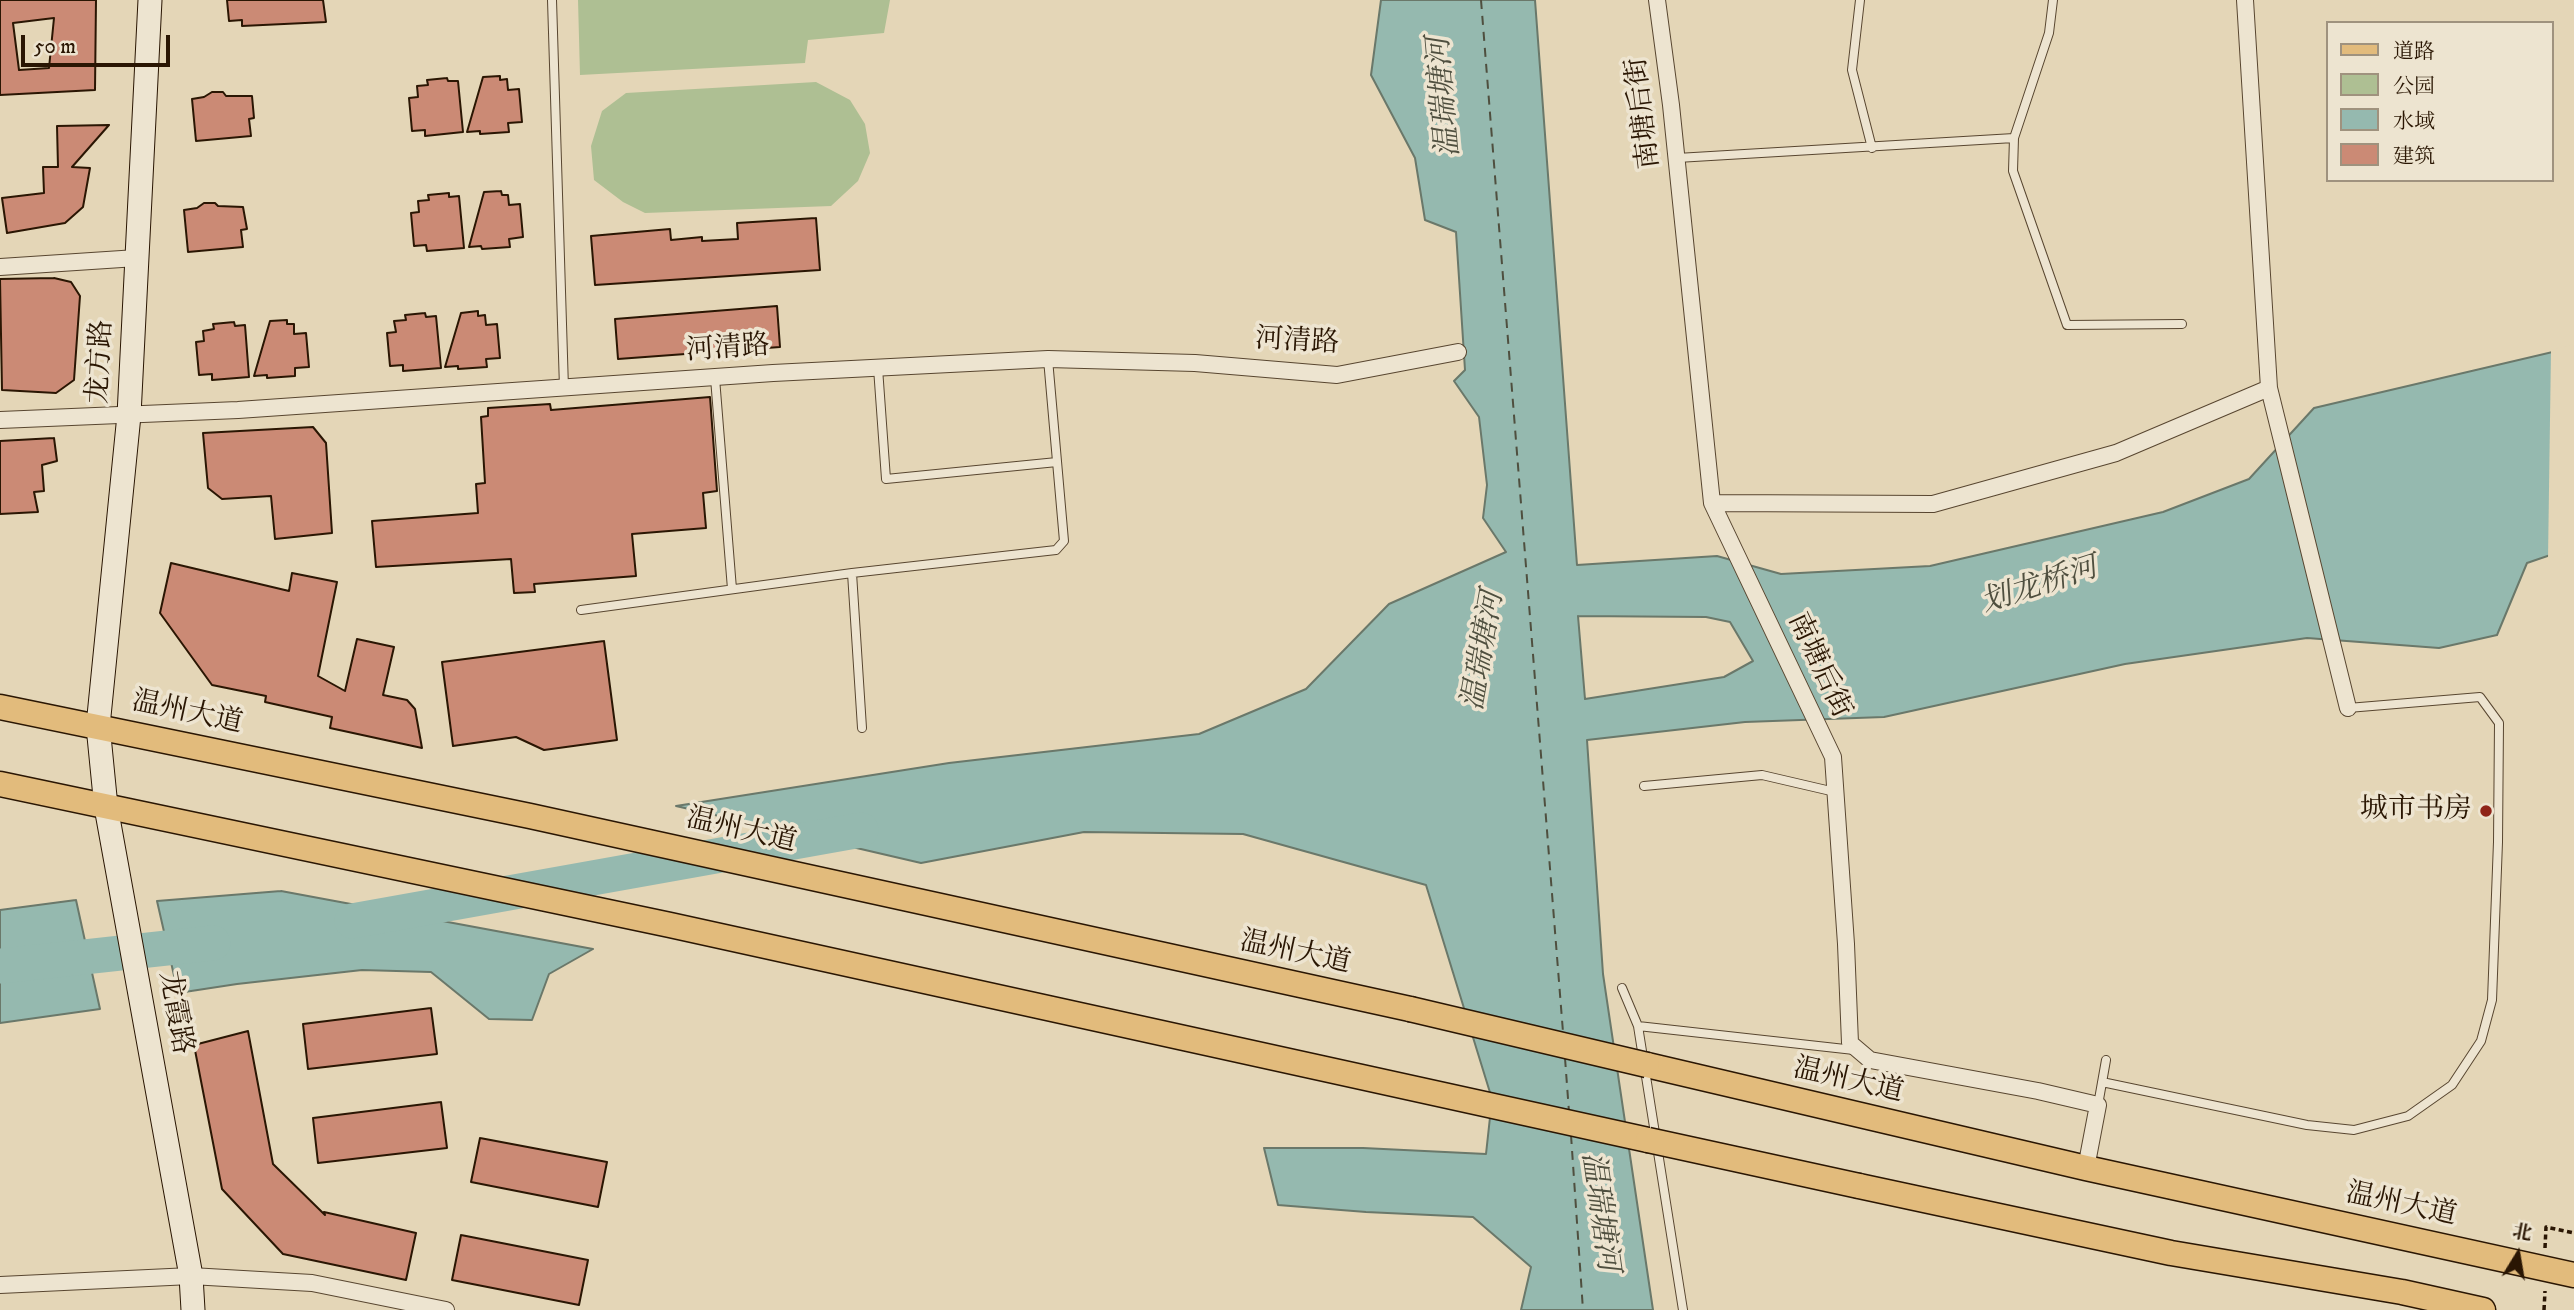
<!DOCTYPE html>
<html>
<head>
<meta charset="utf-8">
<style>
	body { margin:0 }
	#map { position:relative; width:2574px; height:1310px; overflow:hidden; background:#e4d6b7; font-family:"IM FELL DW Pica","Noto Serif SC",serif }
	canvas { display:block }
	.legend { position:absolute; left:2326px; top:21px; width:228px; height:161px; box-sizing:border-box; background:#ede4d0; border:2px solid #9f927e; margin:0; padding:9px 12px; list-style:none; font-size:21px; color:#2a1603 }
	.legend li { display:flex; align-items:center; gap:14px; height:35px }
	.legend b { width:35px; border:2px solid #9f927e }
	.north { position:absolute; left:2483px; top:1219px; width:70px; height:70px; -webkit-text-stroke:5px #ede4d0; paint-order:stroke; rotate:11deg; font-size:19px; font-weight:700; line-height:28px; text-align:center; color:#2a1603 }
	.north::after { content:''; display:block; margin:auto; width:24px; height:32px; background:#2a1603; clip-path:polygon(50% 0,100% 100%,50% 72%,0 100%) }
	.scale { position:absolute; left:21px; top:35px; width:149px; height:32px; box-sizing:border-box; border:4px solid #2a1603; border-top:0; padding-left:9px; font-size:21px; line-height:24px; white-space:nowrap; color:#2a1603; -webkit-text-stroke:5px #ede4d0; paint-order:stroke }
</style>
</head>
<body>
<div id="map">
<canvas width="2574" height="1310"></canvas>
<ul class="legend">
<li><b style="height:9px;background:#e2bb7c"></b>道路</li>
<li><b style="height:19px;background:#aebf93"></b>公园</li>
<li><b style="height:19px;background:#95b9af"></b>水域</li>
<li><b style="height:19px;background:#cb8a75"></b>建筑</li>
</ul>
<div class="north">北</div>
<div class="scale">50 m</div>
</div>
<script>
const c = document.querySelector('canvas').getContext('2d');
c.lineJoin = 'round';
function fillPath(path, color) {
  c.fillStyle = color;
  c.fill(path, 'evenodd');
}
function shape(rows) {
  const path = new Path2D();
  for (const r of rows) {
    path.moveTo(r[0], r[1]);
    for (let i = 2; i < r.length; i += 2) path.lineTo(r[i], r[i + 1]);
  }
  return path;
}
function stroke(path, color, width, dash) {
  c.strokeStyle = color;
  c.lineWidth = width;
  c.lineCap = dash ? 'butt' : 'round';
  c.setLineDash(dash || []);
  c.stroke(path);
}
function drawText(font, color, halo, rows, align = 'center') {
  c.font = font + ' "IM FELL DW Pica","Noto Serif SC",serif';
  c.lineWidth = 7;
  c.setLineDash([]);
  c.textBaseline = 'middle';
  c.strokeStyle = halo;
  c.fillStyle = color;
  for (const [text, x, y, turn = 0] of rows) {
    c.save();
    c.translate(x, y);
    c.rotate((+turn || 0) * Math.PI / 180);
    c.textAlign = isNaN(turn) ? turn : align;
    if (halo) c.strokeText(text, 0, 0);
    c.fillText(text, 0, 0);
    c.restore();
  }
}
const green = shape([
	[578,0,890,0,884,33,808,40,805,63,580,75],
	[816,82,850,100,865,124,870,153,858,181,831,206,645,213,623,202,594,180,591,146,602,111,626,93]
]);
const water = shape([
	[1381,0,1535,0,1577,565,1717,556,1781,574,1930,566,2163,512,2249,479,2314,408,2574,347,2574,547,2527,563,2497,635,2439,648,2307,638,2125,664,1884,717,1745,722,1587,740,1603,974,1653,1310,1521,1310,1531,1267,1473,1217,1366,1212,1278,1205,1264,1148,1363,1148,1486,1154,1492,1099,1426,885,1243,834,1084,832,921,863,676,806,949,763,1199,734,1306,689,1389,604,1506,552,1483,518,1487,485,1479,417,1454,381,1465,370,1456,232,1425,220,1415,158,1371,75,1381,0],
	[1578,616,1706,617,1730,622,1753,661,1724,677,1585,699,1578,616],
	[281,891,593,949,549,974,532,1020,489,1019,431,972,362,970,237,984,178,993,157,901,281,891],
	[76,900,100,1009,0,1023,0,910,76,900]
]);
const pier = shape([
	[2574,344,2574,550,2548,559,2551,350]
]);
const river = shape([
	[352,921,861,830],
	[0,966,213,943]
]);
const ferry = shape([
	[1481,0,1563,1032],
	[1565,1058,1569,1112],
	[1571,1135,1583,1310]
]);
const building = shape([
	[0,0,96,0,95,90,0,95,0,0],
	[54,18,49,68,19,70,13,23,54,18],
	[227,0,323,0,326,22,242,26,242,20,229,21,227,0],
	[500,76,500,80,507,79,508,90,519,89,522,122,508,123,509,132,480,134,480,131,467,132,483,77,500,76],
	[447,78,448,81,458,81,463,132,425,136,425,130,412,131,409,98,418,97,417,86,428,85,427,80,447,78],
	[212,92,223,92,226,96,252,96,254,118,249,119,251,136,196,141,192,99,204,97,212,92],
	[109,125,72,167,90,168,83,207,65,223,7,233,2,198,44,193,43,167,58,167,57,126,109,125],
	[501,191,502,195,508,195,509,205,520,204,523,237,509,239,510,247,482,249,481,246,469,247,484,192,501,191],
	[449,193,449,197,459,196,464,248,427,251,426,245,414,246,411,213,419,212,418,201,429,200,428,195,449,193],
	[204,203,215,203,218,206,243,207,247,229,241,230,243,247,188,252,184,210,197,208,204,203],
	[816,218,820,270,595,285,591,236,670,229,671,240,702,237,702,241,738,239,737,223,816,218],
	[54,278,71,282,80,296,74,380,56,393,2,390,0,279,54,278],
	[777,306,780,347,618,359,615,319,777,306],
	[478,311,478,316,485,315,486,325,497,324,500,358,486,359,487,367,458,369,458,366,445,367,461,313,478,311],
	[425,313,426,317,436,316,441,368,403,371,403,365,390,366,387,333,396,332,394,321,406,320,405,315,425,313],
	[287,320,287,324,294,324,294,334,306,333,309,367,295,368,295,376,267,378,267,375,254,376,270,321,287,320],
	[234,322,235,326,245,325,249,377,212,380,212,374,199,375,196,342,204,341,203,331,214,329,213,324,234,322],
	[710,397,717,491,703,493,706,528,632,534,636,576,534,584,535,592,514,593,511,559,376,567,372,521,478,513,476,484,485,483,481,417,488,416,488,408,550,404,551,410,710,397],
	[313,427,326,443,332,533,275,539,271,496,222,499,208,488,203,433,313,427],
	[54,438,57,461,42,465,44,491,34,492,38,512,0,514,0,441,54,438],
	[171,563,289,591,292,573,337,582,318,676,345,691,357,639,394,647,383,695,407,700,415,709,422,748,330,728,332,717,265,702,266,696,212,685,160,613,171,563],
	[604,641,617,740,544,750,516,737,453,746,442,662,604,641],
	[431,1008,437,1054,308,1069,303,1024,431,1008],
	[248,1031,273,1164,325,1215,324,1212,416,1233,406,1280,283,1254,222,1189,194,1045,248,1031],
	[441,1102,447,1148,318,1163,313,1118,441,1102],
	[480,1138,607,1162,598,1207,471,1182,480,1138],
	[461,1235,588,1260,579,1305,452,1280,461,1235]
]);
const path = shape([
	[2545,1248,2546,1227,2574,1233],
	[2544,1310,2545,1291]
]);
const lane = shape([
	[552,0,564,388],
	[1860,0,1852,70,1872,148],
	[2053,0,2049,33,2014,138,2013,171,2067,325,2182,324],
	[1677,158,2014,138],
	[878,368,886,479,1057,462],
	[715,378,732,589],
	[852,573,862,728],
	[581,610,852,573,1056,550,1064,541,1048,359],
	[1644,786,1762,775,1835,792],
	[1622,988,1638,1026,1683,1310],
	[1638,1026,1854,1050],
	[2102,1082,2307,1125,2354,1130,2408,1116,2452,1085,2481,1041,2492,1000,2498,842,2499,723,2480,697,2348,708],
	[2098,1105,2106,1060]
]);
const street = shape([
	[1657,0,1671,105,1712,503,1833,757,1846,944,1850,1043,1870,1060,2038,1091,2098,1105,2086,1168],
	[2245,0,2269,388,2348,708],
	[0,267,137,258],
	[0,420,238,410,773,373,1048,359,1195,363,1337,375,1458,352],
	[1712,503,1933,504,2116,453,2269,388],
	[0,1285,191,1276,312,1283,446,1310]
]);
const secondary = shape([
	[150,0,129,415,98,726,106,807,191,1276,193,1310]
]);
const primary = shape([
	[0,707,530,816,1410,1009],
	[0,784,670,925,1648,1140],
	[1647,1065,2086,1168,2574,1275],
	[1859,1186,2171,1253,2402,1292,2483,1310]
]);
const primaryBridge = shape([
	[1410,1009,1647,1065],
	[1648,1140,1859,1186]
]);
const markers = [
	[2486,811,7,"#8f2418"]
];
const streetNames = [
	["南塘后街",1645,113,-97],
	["河清路",1297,343,3],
	["河清路",728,350,-4],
	["龙方路",102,362,-87],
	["南塘后街",1818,666,65],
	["温州大道",187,714,12],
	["温州大道",741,832,13],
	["温州大道",1295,954,12],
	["龙霞路",174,1013,80],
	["温州大道",1848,1082,13],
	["温州大道",2401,1206,12]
];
const poiNames = [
	["城市书房",2472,811]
];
const waterNames = [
	["温瑞塘河",1446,97,-95],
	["划龙桥河",2040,587,-18],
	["温瑞塘河",1485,651,-80],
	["温瑞塘河",1598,1212,82]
];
fillPath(green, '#aebf93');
fillPath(water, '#95b9af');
stroke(water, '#6a786a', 2);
fillPath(pier, '#e4d6b7');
stroke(river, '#95b9af', 35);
stroke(ferry, '#4f4f3f', 2, [9, 7]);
fillPath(building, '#cb8a75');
stroke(building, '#2a1603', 2);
stroke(lane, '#584630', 10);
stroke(street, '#584630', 18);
stroke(secondary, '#2a1603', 25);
stroke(primary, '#2a1603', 27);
stroke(path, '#2a1603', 3.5, [5, 3.5]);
stroke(lane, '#ede4d0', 8);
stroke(street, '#ede4d0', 16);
stroke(secondary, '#ede4d0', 23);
stroke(primary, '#e2bb7c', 24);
stroke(primaryBridge, '#2a1603', 27, []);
stroke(primaryBridge, '#e2bb7c', 24);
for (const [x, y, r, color] of markers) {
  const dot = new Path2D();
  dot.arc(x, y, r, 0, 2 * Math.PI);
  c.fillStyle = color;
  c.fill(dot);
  stroke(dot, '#ede4d0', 2.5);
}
drawText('28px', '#2a1603', '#ede4d0', streetNames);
drawText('28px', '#2a1603', '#ede4d0', poiNames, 'right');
drawText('italic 30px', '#4f4f3f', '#ede4d0', waterNames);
</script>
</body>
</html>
